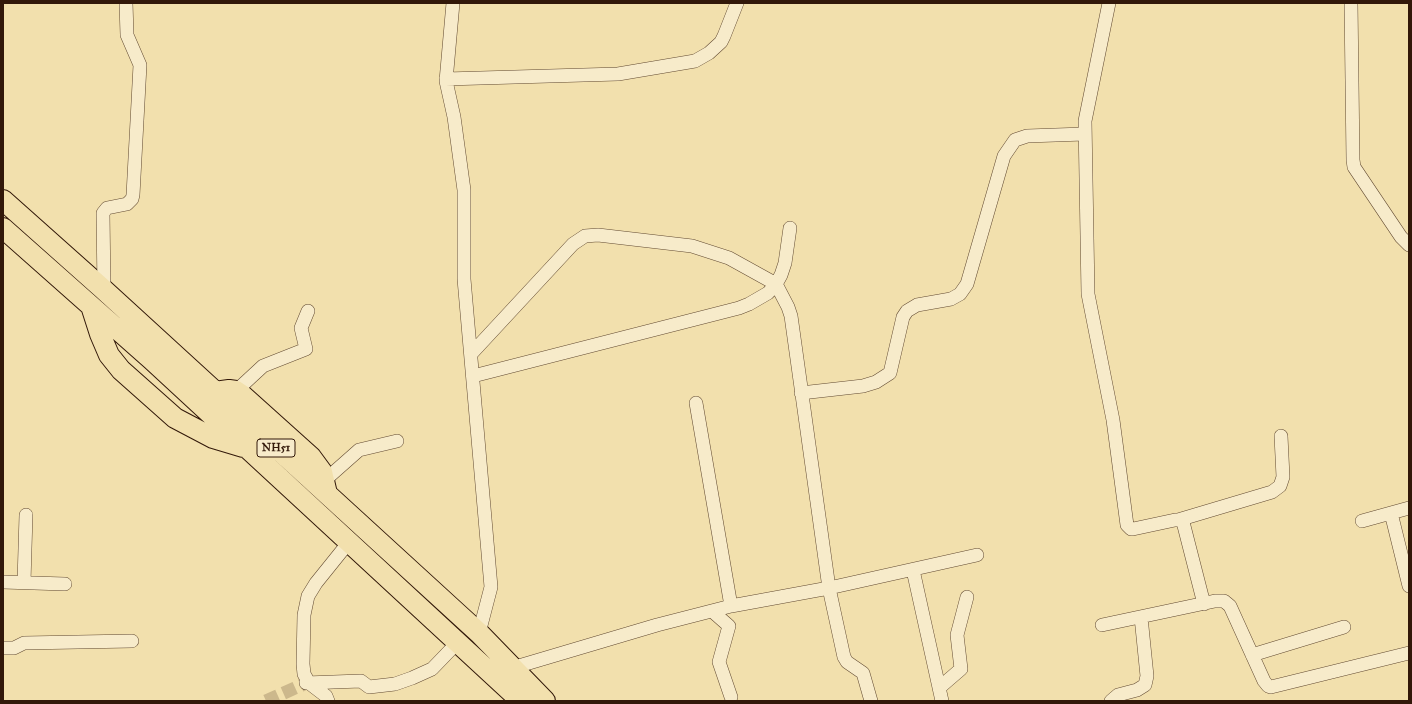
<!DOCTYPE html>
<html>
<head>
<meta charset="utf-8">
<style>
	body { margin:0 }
	#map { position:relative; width:1412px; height:704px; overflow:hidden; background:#f2e0ad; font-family:"IM FELL Great Primer",serif }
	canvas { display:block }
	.frame { position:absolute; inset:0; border:4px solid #321809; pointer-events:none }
</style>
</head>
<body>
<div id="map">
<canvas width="1412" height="704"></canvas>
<div class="frame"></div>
</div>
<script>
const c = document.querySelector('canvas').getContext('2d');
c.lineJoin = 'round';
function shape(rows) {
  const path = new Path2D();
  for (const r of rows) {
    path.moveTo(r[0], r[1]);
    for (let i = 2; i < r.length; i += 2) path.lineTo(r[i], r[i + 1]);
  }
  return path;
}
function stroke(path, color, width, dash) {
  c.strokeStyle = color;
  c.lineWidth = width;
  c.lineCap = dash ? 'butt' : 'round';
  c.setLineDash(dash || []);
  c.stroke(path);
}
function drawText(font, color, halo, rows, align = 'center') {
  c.font = font + ' "IM FELL Great Primer",serif';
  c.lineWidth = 3;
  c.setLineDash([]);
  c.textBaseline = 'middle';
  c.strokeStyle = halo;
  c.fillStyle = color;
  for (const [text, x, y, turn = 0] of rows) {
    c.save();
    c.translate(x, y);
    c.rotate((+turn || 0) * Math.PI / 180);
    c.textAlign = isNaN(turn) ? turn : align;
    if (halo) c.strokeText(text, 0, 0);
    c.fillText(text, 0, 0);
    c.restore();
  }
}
const minorTunnel = shape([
	[266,701,304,684]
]);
const minor = shape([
	[453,3,446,81,454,117,464,190,464,279,491,587,479,633],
	[1109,3,1085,121,1088,294,1113,420,1127,525,1131,529,1133,529,1175,520,1181,520,1183,522,1204,604],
	[1351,3,1353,160,1354,167,1401,237,1409,245],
	[446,79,618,74,695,61,709,53,721,42,724,36,737,3],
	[104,290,103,213,107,208,127,204,132,199,133,195,140,65,127,35,126,3],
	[471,354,573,244,585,236,598,235,692,246,729,258,776,284,788,307,791,316,829,588,844,657,847,662,863,673,871,701],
	[473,376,739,308,749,304,768,293,776,284,781,275,785,263,790,228],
	[236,391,263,366,306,349,301,328,308,311],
	[801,393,863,386,876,382,890,373,903,317,907,311,917,305,951,299,960,294,967,284,1004,156,1015,140,1027,136,1084,134],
	[696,403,731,606],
	[324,481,359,450,397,441],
	[1391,513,1409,586],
	[1178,520,1272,492,1280,486,1283,477,1281,436],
	[1362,521,1409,508],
	[913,570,942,701],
	[3,582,65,584],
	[24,582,26,515],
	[712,611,729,626,719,662,731,697],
	[1102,625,1215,601,1224,601,1230,606,1264,681,1268,686,1271,687,1409,653],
	[3,648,14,648,24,643,132,641],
	[1252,655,1344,627],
	[512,668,657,625,731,606,829,588,977,555],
	[306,683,361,681,369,687,395,684,412,678,432,669,458,642],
	[939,688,961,669,957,635,967,597],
	[328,701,326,696,309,683,304,674,303,664,304,615,308,596,316,583,349,542],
	[1111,701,1118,695,1137,690,1145,685,1147,676,1141,617]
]);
const highway = shape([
	[3,200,104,290,479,633,545,701],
	[3,228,152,360,521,701],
	[91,306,100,334,109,355,121,370,175,418,213,438,243,447],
	[215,392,229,390,236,391,242,395,311,457,322,472,327,494]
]);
const shields = [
	[276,448,38]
];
const shieldNames = [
	["NH51",276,448]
];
stroke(minorTunnel, '#ccb88c', 13, [13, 6]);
stroke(minor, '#624a32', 14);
stroke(highway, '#321809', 22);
stroke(minor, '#f7ebca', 13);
stroke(highway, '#f2e0ad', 20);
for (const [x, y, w] of shields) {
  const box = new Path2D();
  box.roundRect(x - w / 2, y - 9, w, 18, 3);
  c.fillStyle = '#f7ebca';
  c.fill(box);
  stroke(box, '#321809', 1);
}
drawText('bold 11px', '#321809', null, shieldNames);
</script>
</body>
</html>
